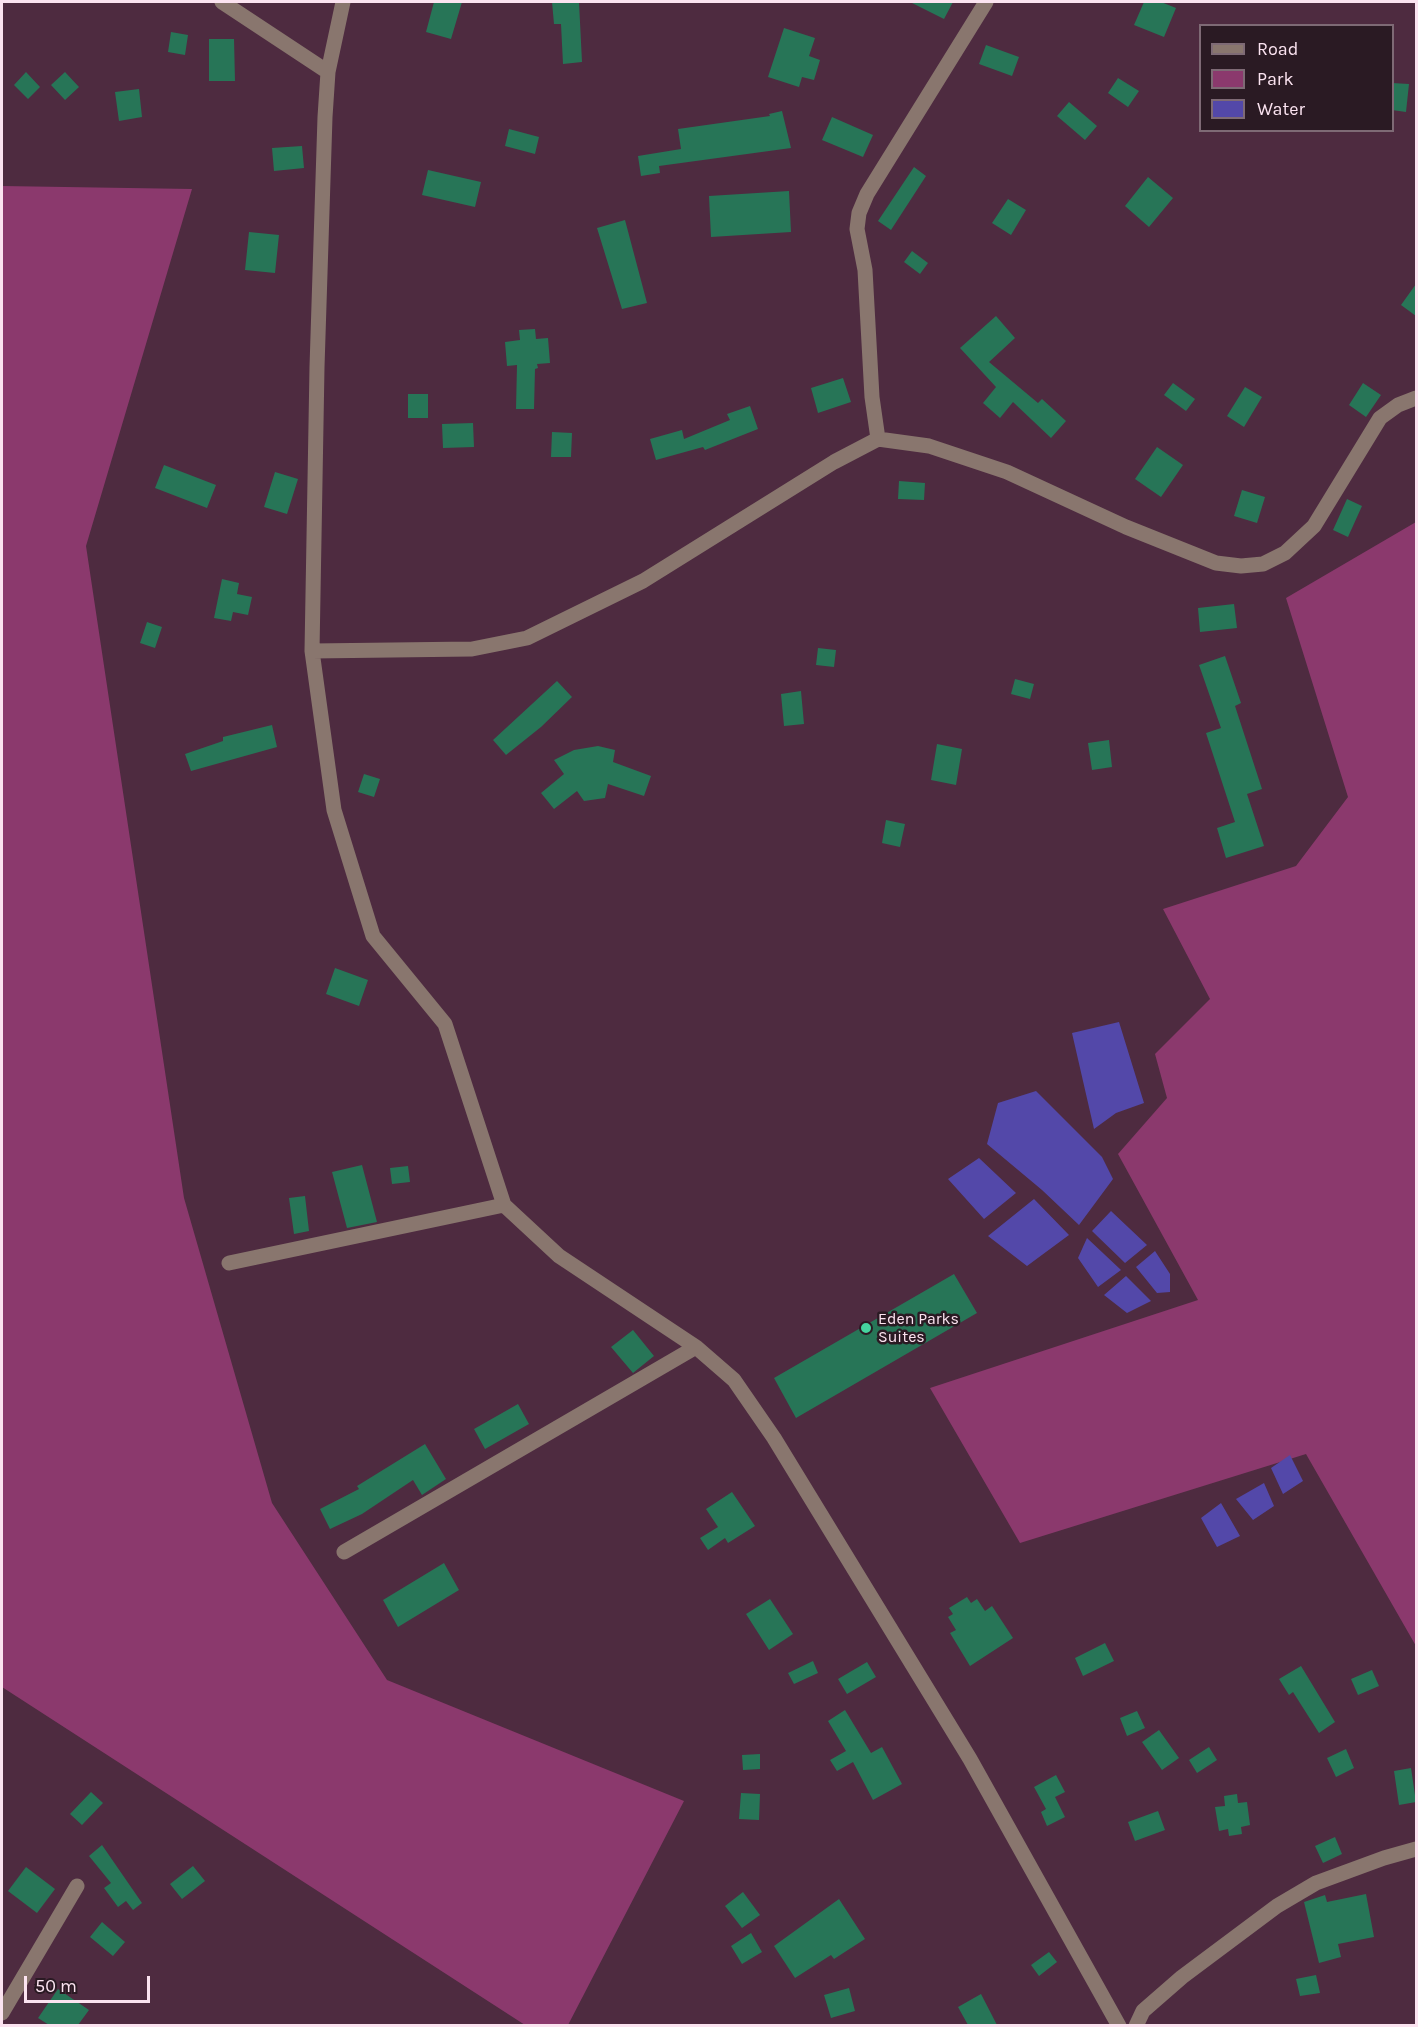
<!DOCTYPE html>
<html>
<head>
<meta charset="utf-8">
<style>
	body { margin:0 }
	#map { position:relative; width:1418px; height:2027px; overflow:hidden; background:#4e2b40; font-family:Karla,sans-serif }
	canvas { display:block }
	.frame { position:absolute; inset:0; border:3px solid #fbe3f0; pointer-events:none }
	.legend { position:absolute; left:1199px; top:24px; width:195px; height:108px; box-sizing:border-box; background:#2a1a23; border:2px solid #7e6a75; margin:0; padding:8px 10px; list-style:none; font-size:18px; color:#fbe3f0 }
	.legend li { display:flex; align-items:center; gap:12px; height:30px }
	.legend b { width:30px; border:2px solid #7e6a75 }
	.scale { position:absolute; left:24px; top:1976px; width:126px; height:27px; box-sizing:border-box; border:3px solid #fbe3f0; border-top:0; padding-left:8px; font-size:18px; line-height:21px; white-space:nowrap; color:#fbe3f0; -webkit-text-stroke:4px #2a1a23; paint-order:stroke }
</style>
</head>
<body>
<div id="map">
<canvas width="1418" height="2027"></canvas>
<div class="frame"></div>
<ul class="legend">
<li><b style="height:8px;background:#89766e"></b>Road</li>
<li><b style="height:16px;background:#8b396d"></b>Park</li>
<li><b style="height:16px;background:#5348a9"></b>Water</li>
</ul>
<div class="scale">50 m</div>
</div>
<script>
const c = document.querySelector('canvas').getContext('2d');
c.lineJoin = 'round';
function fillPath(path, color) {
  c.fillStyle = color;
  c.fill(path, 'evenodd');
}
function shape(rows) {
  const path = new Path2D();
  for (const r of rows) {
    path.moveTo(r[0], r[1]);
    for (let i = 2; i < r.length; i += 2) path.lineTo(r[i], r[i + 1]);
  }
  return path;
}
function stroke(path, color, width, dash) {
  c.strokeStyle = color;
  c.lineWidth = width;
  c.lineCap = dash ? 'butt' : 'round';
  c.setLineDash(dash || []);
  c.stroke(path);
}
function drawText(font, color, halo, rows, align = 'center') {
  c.font = font + ' Karla,sans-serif';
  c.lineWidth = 5;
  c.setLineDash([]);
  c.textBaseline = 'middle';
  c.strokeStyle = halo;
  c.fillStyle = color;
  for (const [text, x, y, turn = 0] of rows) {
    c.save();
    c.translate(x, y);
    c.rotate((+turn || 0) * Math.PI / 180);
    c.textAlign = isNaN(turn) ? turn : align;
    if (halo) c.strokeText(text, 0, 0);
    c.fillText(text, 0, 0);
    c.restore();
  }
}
const green = shape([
	[2,186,192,189,86,546,184,1198,272,1503,387,1680,684,1801,568,2025,525,2025,2,1687],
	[1416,522,1416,1646,1306,1454,1020,1543,930,1388,1198,1300,1118,1154,1167,1098,1155,1054,1210,999,1163,909,1296,866,1348,797,1286,598]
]);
const water = shape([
	[1119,1022,1144,1103,1116,1113,1094,1129,1072,1033],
	[1036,1091,1102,1157,1113,1179,1079,1225,1042,1190,987,1144,998,1103],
	[979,1158,1016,1193,984,1219,948,1179],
	[1034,1199,1069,1235,1027,1266,988,1236],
	[1111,1211,1147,1245,1125,1263,1092,1231],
	[1087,1238,1121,1270,1098,1287,1078,1258],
	[1155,1251,1170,1274,1170,1292,1157,1293,1136,1267],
	[1126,1276,1151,1301,1127,1313,1104,1295],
	[1290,1455,1303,1481,1283,1494,1271,1468],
	[1264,1483,1274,1506,1253,1520,1236,1499],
	[1221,1503,1240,1536,1217,1547,1201,1518]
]);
const building = shape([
	[434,2,462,2,451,39,426,32],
	[552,2,579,2,582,62,563,64,561,24,554,24],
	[910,2,953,2,944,19],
	[1144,2,1161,2,1176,8,1164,37,1134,25],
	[784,28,815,38,809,56,820,60,814,80,802,77,799,87,768,77],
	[171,32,188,35,185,55,168,52],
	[209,39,234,39,235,81,209,81],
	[986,45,1019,57,1012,76,979,64],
	[26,72,40,87,28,99,14,85],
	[65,72,79,87,65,100,51,85],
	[1118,78,1139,91,1128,107,1108,93],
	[1392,83,1409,84,1406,112,1392,110],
	[139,89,142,117,119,121,115,92],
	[1069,102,1097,126,1085,140,1057,116],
	[782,111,791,148,659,166,660,173,641,176,638,156,681,149,678,129,770,116,769,114],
	[832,117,873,135,863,157,822,140],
	[509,129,539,137,535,154,505,146],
	[302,146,304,168,274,171,272,148],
	[914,167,926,176,891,230,878,221],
	[428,170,481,182,475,207,422,195],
	[1148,177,1173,198,1149,227,1125,206],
	[789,191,791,232,711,237,709,196],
	[1008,199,1026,210,1011,235,992,223],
	[625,220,647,303,622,309,597,228],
	[249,232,279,235,275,273,245,270],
	[912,251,928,263,920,274,904,262],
	[1416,284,1416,316,1401,305],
	[996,316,1015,338,989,362,1038,403,1042,399,1066,421,1051,438,1013,402,1000,418,983,403,996,387,960,348],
	[535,329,536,339,548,338,550,363,537,364,538,368,535,369,534,409,516,409,517,365,507,366,505,342,520,340,519,330],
	[843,378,851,402,818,413,811,388],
	[1173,383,1195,399,1186,411,1164,395],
	[1363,383,1381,395,1366,417,1349,405],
	[1245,387,1262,397,1244,427,1227,416],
	[408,394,428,394,428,418,408,418],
	[750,406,758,429,705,450,703,447,656,460,650,439,682,430,684,439,730,420,727,414],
	[473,423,474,447,443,448,442,424],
	[552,432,572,433,571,457,551,457],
	[1157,447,1183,465,1161,497,1135,479],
	[164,465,216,485,207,508,155,488],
	[275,472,298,479,287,514,264,507],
	[899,481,925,483,924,500,898,499],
	[1242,490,1265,497,1257,523,1234,516],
	[1347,499,1362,506,1348,537,1333,530],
	[222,579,239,583,237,594,252,597,248,615,233,612,231,621,214,618],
	[1234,604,1237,628,1200,632,1198,608],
	[147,622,162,627,155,648,140,643],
	[818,648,836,650,834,667,816,665],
	[1225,656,1241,703,1235,706,1262,789,1247,794,1264,846,1226,858,1217,828,1235,822,1206,733,1221,728,1199,665],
	[1015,679,1034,684,1030,699,1011,694],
	[557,681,572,697,541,727,506,755,493,740],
	[801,691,804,724,784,726,781,694],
	[272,725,277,747,191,771,185,754,223,741,223,737],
	[1109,740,1112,767,1092,770,1088,743],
	[937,744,962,749,956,785,931,780],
	[598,746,615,750,613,762,651,776,644,796,608,784,605,798,584,801,577,791,554,809,541,793,564,774,554,760,574,750],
	[364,774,380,779,374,797,358,792],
	[886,820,905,824,900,847,882,843],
	[335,968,368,980,359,1006,326,994],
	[362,1165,377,1222,347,1228,332,1172],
	[408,1166,410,1182,392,1184,390,1168],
	[305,1196,309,1231,294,1234,289,1198],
	[954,1274,977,1313,796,1418,774,1378],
	[633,1330,654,1356,633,1373,611,1347],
	[518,1404,529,1424,485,1449,474,1429],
	[425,1444,446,1479,422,1495,413,1480,362,1514,330,1529,320,1509,359,1489,357,1486],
	[732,1492,755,1526,728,1543,725,1538,708,1550,700,1538,718,1527,706,1509],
	[444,1563,459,1590,398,1627,383,1600],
	[967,1597,971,1603,977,1599,985,1611,992,1606,1013,1638,970,1666,950,1633,956,1630,948,1617,953,1614,949,1608],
	[770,1599,793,1634,769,1650,746,1614],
	[1105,1643,1114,1661,1083,1676,1075,1658],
	[813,1661,818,1673,794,1684,788,1673],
	[867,1662,876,1677,847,1694,838,1679],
	[1301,1666,1335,1722,1319,1733,1293,1692,1289,1695,1279,1679],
	[1372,1670,1379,1686,1358,1695,1351,1679],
	[845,1710,871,1753,882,1747,902,1784,873,1800,853,1762,837,1771,830,1760,846,1751,828,1721],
	[1137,1711,1145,1728,1127,1736,1120,1718],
	[1159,1730,1179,1758,1162,1770,1142,1742],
	[1209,1747,1217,1760,1197,1773,1189,1760],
	[1346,1749,1354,1768,1336,1777,1327,1758],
	[760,1754,760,1769,743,1770,742,1755],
	[1411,1768,1416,1802,1399,1805,1394,1771],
	[1056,1775,1065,1792,1055,1797,1065,1817,1047,1826,1041,1812,1046,1809,1034,1787],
	[91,1792,103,1803,82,1825,70,1814],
	[741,1793,760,1794,759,1820,739,1819],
	[1237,1794,1238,1803,1247,1802,1250,1825,1241,1827,1242,1834,1229,1836,1228,1829,1219,1831,1215,1807,1225,1806,1224,1796],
	[1158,1811,1165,1830,1135,1841,1128,1822],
	[1335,1837,1342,1854,1323,1863,1315,1846],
	[102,1845,142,1903,133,1910,126,1901,118,1907,104,1888,111,1883,89,1856],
	[193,1866,205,1881,182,1899,170,1884],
	[26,1867,55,1889,37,1913,8,1891],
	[743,1892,760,1915,742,1928,725,1906],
	[1366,1894,1374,1937,1338,1944,1341,1957,1319,1963,1304,1902,1325,1895,1327,1902],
	[839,1899,865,1939,834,1959,831,1955,795,1978,774,1946],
	[102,1922,125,1942,113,1956,90,1937],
	[751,1933,762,1952,742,1964,731,1946],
	[1049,1952,1057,1962,1039,1976,1031,1965],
	[1316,1975,1320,1993,1300,1996,1296,1979],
	[849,1988,855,2011,831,2018,824,1995],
	[58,1989,89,2010,78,2025,49,2025,38,2018],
	[981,1994,997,2025,968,2025,958,2007]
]);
const minor = shape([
	[222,2,328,72],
	[343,2,328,72,325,117,317,367,312,651,334,810,373,936,445,1024,504,1205,559,1256,696,1347,734,1380,774,1438,970,1759,1119,2026],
	[878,439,872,397,865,270,857,229,859,213,867,194,986,2],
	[312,651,472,649,527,638,643,581,834,462,878,439,929,446,1007,472,1126,527,1216,563,1241,566,1263,564,1285,553,1314,526,1380,418,1398,405,1416,398],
	[229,1263,504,1205],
	[344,1552,696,1347],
	[2,2013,77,1886],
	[1136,2026,1143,2011,1182,1977,1277,1906,1316,1883,1384,1858,1416,1849]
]);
const markers = [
	[866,1328,6,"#45d49f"]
];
const poiNames = [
	["Eden Parks",878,1319],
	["Suites",878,1337]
];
fillPath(green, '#8b396d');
fillPath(water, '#5348a9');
fillPath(building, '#277557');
stroke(minor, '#89766e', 15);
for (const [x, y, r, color] of markers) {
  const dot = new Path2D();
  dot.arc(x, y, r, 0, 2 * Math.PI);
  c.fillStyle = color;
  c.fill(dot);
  stroke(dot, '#2a1a23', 2);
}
drawText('16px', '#fbe3f0', '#2a1a23', poiNames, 'left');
</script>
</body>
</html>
